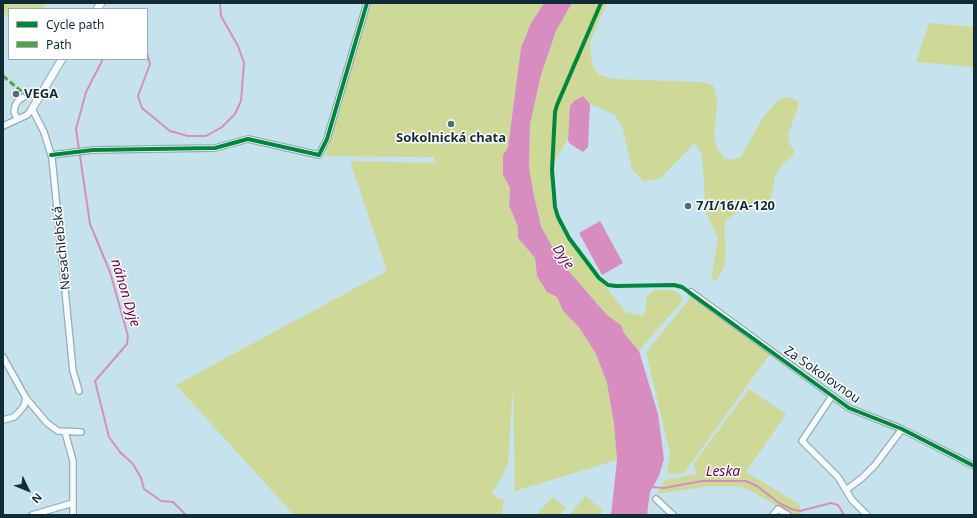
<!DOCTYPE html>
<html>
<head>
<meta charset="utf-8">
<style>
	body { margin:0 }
	#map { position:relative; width:977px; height:518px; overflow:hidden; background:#c6e2ed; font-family:"Noto Sans",sans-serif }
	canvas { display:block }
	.frame { position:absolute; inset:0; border:4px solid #112c37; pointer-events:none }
	.legend { position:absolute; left:8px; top:8px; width:140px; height:52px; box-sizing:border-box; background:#fff; border:1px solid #a0abaf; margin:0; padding:5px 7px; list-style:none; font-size:12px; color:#112c37 }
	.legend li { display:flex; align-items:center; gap:8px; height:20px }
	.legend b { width:20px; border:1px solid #a0abaf }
	.north { position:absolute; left:8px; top:470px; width:40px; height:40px; -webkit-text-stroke:3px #fff; paint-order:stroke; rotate:133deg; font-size:11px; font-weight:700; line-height:16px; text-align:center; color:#112c37 }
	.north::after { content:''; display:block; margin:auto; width:14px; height:18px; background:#112c37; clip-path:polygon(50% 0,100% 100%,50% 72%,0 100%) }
</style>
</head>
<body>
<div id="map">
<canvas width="977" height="518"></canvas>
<div class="frame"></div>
<ul class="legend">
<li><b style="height:5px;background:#00873e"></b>Cycle path</li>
<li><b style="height:5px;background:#4da445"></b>Path</li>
</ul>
<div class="north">N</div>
</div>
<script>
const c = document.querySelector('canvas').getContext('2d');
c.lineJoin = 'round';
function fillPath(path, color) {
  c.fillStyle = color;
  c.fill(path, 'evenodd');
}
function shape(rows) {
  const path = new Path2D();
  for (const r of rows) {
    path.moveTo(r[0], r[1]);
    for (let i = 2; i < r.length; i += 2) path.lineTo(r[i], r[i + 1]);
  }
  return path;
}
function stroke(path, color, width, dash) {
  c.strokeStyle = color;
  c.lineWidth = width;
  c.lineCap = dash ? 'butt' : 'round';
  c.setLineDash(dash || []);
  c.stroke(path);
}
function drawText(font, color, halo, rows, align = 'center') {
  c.font = font + ' "Noto Sans",sans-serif';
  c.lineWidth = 3;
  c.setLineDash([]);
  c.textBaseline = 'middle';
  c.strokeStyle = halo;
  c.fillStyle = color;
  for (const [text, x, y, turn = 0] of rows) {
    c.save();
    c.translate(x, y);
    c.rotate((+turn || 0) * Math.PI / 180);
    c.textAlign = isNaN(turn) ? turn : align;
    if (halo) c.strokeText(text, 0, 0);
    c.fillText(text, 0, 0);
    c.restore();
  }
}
const green = shape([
	[3,3,47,3,42,9,9,9,9,17,3,12],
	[369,3,544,3,531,23,521,48,508,147,503,155,503,175,510,187,509,205,518,227,518,238,535,258,537,276,547,292,557,297,563,311,579,327,596,354,607,383,614,424,617,460,515,491,513,386,508,463,496,488,491,491,496,497,504,500,502,515,294,515,176,385,387,271,350,161,435,163,434,157,325,156],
	[572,3,607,3,590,42,592,65,599,75,613,79,701,82,713,85,716,95,717,103,714,134,716,146,724,158,731,160,741,157,762,119,778,100,786,97,798,101,799,104,788,135,789,143,794,151,793,155,782,165,775,175,770,203,755,206,735,213,725,222,724,233,726,247,724,267,717,280,711,279,718,238,706,213,702,154,694,143,660,179,643,181,632,169,622,126,614,114,590,104,586,98,570,106,568,139,551,167,551,188,554,211,562,228,625,312,644,316,647,297,654,290,673,290,681,295,682,301,639,351,624,333,621,325,607,315,559,260,541,226,534,196,529,167,530,124,541,75,556,31],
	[929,23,974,27,974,67,916,62],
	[692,296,770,354,684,473,667,474,670,453,646,352],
	[749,389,786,414,746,472,799,504,801,515,789,513,753,492,741,487,711,486,657,494,665,480,696,474,694,463],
	[586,496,603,511,599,515,569,515],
	[553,497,566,508,560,515,536,515]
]);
const water = shape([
	[544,3,572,3,556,31,541,75,530,124,529,167,534,196,541,226,559,260,607,315,621,325,624,333,639,351,658,414,664,459,659,476,650,492,647,515,611,515,617,460,614,424,607,383,596,354,579,327,563,311,557,297,547,292,537,276,535,258,518,238,518,227,509,205,510,188,503,175,503,155,508,147,521,48,531,23],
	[583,96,590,104,588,147,583,152,569,143,568,139,570,106,574,101],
	[600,221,623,263,602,275,579,233]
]);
const stream = shape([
	[147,53,150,64,138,96,142,108,170,131,188,136,206,136,222,127,235,114,241,101,244,63,238,46,221,16,220,3],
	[103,59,86,92,76,129,90,224,110,272,128,336,127,344,95,381,109,437,120,452,133,464,141,478,144,489,161,501,173,502,186,515],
	[652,487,664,488,702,481,746,481,757,486,779,503,791,509,800,511,831,503,838,505,844,515]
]);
const minor = shape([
	[17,118,14,112,15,106,18,101,26,95,41,93],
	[3,126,27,115,32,109,44,132,52,158,73,371,79,391],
	[51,155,93,150,215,148,248,139,319,155,327,139,367,3],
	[691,292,849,408,902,429,974,466],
	[3,357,26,398,47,423,58,431,81,432],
	[832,396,802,441,838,477,852,500,867,515],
	[3,420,14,417,19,412,24,406,26,398],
	[65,432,73,461,73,515],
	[846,490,862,478,875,465,902,429],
	[656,499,673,515],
	[32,515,73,503],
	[773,515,778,509,788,515]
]);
const tertiary = shape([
	[97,9,101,3],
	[32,109,62,59]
]);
const quiet = shape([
	[3,76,26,95]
]);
const cycleway = shape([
	[601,3,557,105,555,112,552,170,555,207,558,217,569,238,599,278,608,285,616,286,674,285,682,287,849,408,902,429,974,466],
	[51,155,93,150,215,148,248,139,319,155,327,139,367,3]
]);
const markers = [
	[16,94,4,"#506c77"],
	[451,124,4,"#506c77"],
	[688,206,4,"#506c77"]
];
const poiNames = [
	["VEGA",24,94],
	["Sokolnická chata",451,138,"center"],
	["7/I/16/A-120",696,206]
];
const streetNames = [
	["Nesachlebská",62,248,-96],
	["Za Sokolovnou",822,375,35]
];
const waterNames = [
	["Dyje",563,257,55],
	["náhon Dyje",125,293,73],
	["Leska",723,472]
];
fillPath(green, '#ced897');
fillPath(water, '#d88dc0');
stroke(stream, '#d88dc0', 2);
stroke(minor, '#94adb7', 8);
stroke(tertiary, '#94adb7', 9);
stroke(minor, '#f6fbfc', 5.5);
stroke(tertiary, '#f6fbfc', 7);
stroke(quiet, '#4da445', 3, [6, 3]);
stroke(cycleway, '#00873e', 4);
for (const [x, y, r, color] of markers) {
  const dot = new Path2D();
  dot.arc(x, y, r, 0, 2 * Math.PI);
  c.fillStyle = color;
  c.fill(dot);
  stroke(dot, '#fff', 1.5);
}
drawText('bold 13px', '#112c37', '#fff', poiNames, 'left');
drawText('13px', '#112c37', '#fff', streetNames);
drawText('italic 14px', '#73004f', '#fff', waterNames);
</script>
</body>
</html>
